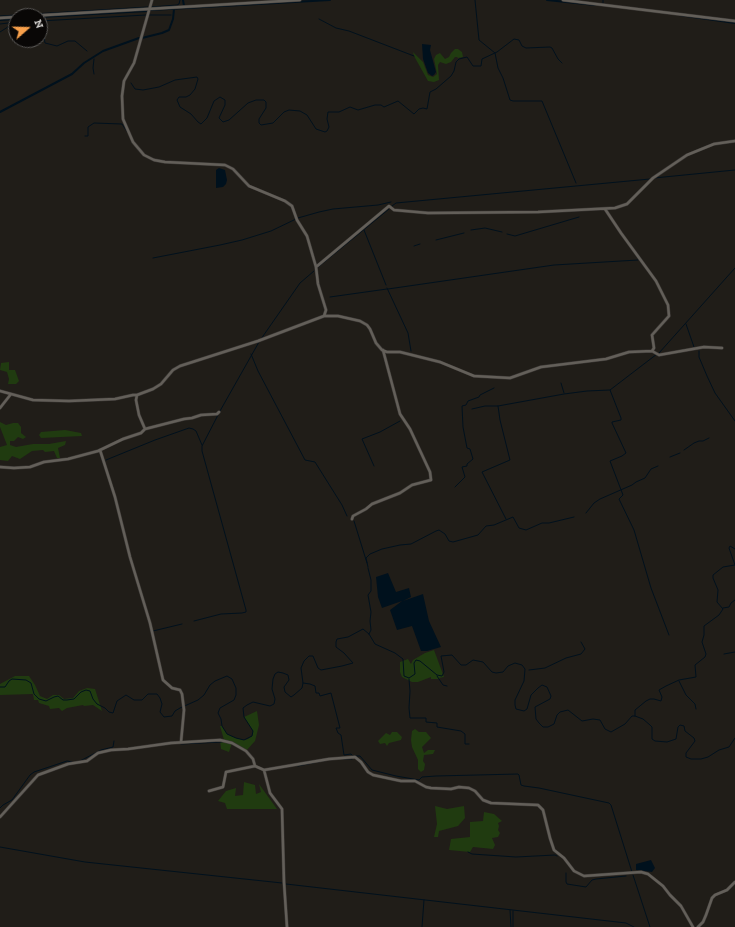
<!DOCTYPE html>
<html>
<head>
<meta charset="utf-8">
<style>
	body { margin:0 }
	#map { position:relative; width:735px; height:927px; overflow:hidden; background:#201d18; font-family:"Zilla Slab",serif }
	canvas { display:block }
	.north { position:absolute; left:8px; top:8px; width:40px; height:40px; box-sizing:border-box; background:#090706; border:1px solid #5a5856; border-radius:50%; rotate:70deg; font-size:11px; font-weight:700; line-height:16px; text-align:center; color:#d3d1ce }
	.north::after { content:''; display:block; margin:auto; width:14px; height:18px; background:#f8a04b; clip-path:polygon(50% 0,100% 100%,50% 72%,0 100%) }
</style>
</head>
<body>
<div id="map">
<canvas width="735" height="927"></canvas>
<div class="north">N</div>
</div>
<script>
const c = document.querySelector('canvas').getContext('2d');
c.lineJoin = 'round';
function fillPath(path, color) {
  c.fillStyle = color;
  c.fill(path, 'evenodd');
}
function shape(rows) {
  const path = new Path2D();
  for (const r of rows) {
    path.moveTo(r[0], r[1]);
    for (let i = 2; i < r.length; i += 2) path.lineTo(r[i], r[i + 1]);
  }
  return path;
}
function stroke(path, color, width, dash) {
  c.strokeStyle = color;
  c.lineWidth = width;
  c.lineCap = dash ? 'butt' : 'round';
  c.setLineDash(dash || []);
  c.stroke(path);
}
const green = shape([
	[455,49,458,49,462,52,463,57,458,58,457,57,455,57,451,62,446,64,440,62,438,65,439,80,434,82,428,81,414,56,413,52,423,62,428,75,433,77,437,74,434,59,436,55,440,53,445,59,449,57,451,53],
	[9,362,9,370,15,370,19,381,16,384,8,384,9,379,7,372,0,370,1,363],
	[0,422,6,425,13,423,18,423,21,427,21,433,26,437,23,439,18,437,14,441,10,441,10,445,16,447,33,444,49,444,66,441,65,445,58,448,60,458,57,458,54,451,45,452,43,450,32,451,20,459,12,456,8,461,0,460,0,447,7,445,0,427],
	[65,430,81,433,82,436,41,438,39,435,41,432],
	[434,650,444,677,439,678,440,679,431,679,431,677,418,682,412,682,402,677,400,672,400,662,408,659,411,664,413,660,425,653],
	[15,676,29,676,35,685,40,696,47,699,53,695,59,695,64,699,73,698,79,691,87,688,95,689,102,711,93,705,84,706,83,705,67,708,62,711,59,708,50,709,49,706,39,703,38,700,34,700,33,694,0,695,0,684],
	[257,711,259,725,255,741,246,751,232,743,229,752,221,749,220,740,224,740,220,726,222,726,227,734,236,738,244,740,248,739,252,736,253,731,244,717],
	[415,729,419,732,426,732,431,738,422,747,424,753,428,750,435,750,433,754,424,755,423,761,425,764,424,770,421,772,418,769,418,760,412,747,411,740,412,731],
	[392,732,397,732,402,737,401,740,389,743,387,746,385,743,380,744,378,741,386,733,390,735],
	[244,782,255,785,256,794,261,792,259,784,277,809,227,809,225,803,218,801,226,791,236,788,235,796,243,795],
	[435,806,447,809,464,806,465,818,458,826,439,831,438,837,434,837,437,824],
	[484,812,494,814,502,821,498,823,499,826,498,830,500,833,498,837,492,838,495,845,493,849,473,847,470,852,449,850,451,839,470,837,470,822,483,821]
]);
const water = shape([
	[422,44,431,45,430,50,436,72,434,75,432,76,428,73,423,59],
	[219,168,225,170,227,180,226,184,223,187,216,188,216,170],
	[388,573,396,592,409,588,411,597,403,601,423,594,429,621,441,647,427,651,421,651,412,626,397,630,390,610,402,601,382,608,378,597,376,577],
	[651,860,655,868,652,872,636,870,636,864]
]);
const stream = shape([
	[475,0,479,40,495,53,498,68,503,78,510,100,513,101,542,101,576,183],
	[603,0,603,3],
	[151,7,177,5,179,4,180,0],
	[149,15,171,15],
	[0,16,148,7],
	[319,19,336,28,349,31,414,56],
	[40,21,146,15],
	[0,24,16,22],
	[40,27,43,31,45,43,57,46,68,41,75,41,87,51],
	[0,32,11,25,16,27],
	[94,74,93,68,94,59],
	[131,83,135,89,143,90,159,87,175,80,197,77,198,79,195,89,190,95,186,97,179,97,177,100,180,107,191,114,198,122,201,124,207,118,214,101,220,97,225,100,225,105,219,118,223,122,229,120,248,103,256,100,264,100,266,102,266,108,259,119,259,123,261,125,273,123,284,112,289,110,300,111,307,115,316,129,325,132,327,131,329,127,327,119,328,112,339,112,350,107,358,110,375,105,381,105,384,107,398,101,414,114,419,109,423,108,427,109,430,92,436,89,451,76,454,71,456,62,459,59,467,57,473,66,481,66,482,59,497,52,514,39,519,40,522,46,526,48,550,47,552,48,558,59,562,63],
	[85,136,88,136,88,127,94,123,122,124,128,133],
	[654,178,735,170],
	[392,206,396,203,650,179],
	[298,218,319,212,333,209,378,205,391,202],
	[364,230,386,285],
	[471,230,485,228,502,232],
	[507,234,515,236,579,217],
	[436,240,464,233],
	[414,246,420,244],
	[153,258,220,245,242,240,271,231,296,219],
	[317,268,389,209],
	[387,288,408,333,411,351],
	[388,289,554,265,638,260],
	[330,297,387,289],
	[686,324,694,347],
	[261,339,300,283,314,271],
	[699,351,699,357,707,376,715,393,735,421],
	[659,353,735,268],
	[251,354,258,371,305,460,315,462,342,505,347,516],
	[657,354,610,390,621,418,621,420,612,422,612,423,626,453,622,456,610,461,623,495,619,499,634,530,651,588,669,635],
	[561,383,564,393],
	[498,406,500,420,510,460,482,472,506,519],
	[472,409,485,406,498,406,564,394,587,391,610,390],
	[220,411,259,342],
	[684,450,694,443,699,441,703,441,709,438],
	[670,457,680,453],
	[106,460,155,440,189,428,193,429,196,431,202,445],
	[374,466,362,439,380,432,400,421],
	[455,487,465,477,462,467,467,466,467,464,473,459,470,449,467,448,463,427,462,406,466,405,468,401,479,397,480,395,494,388],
	[586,513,594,503,600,499,632,485,636,482,645,478,651,469,658,466],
	[354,521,367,563],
	[368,567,366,558,370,554,382,549,400,545,411,544,436,531,439,530,445,534,449,541,453,542,478,535,486,526,494,525,513,517,519,528,526,530,542,523,549,523,574,517],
	[368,568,371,580,371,591,368,595,371,612,370,621,371,630,369,634],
	[723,608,729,607,731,603,735,600],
	[194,621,221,614,242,613,246,612,246,610,202,451,202,446,218,415],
	[153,631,182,624],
	[724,654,735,652],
	[529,670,545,668,566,658,581,654,585,649,581,642],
	[437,676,443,685,447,686],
	[409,679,410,691,409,708,410,718,426,718,426,722,437,723,437,727,461,731,465,734,465,744,469,744],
	[679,681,686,695,695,704,696,709],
	[303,683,310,684,315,686,316,693,319,693,320,696,331,693,340,728,336,728,338,733,341,735,344,755,351,754,353,756,360,756,372,770,396,776,419,780,422,777,436,776,518,774,519,775,521,785,524,786,539,788,609,803,611,805,632,872],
	[0,687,5,687,9,681,12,679,26,680,31,683,34,694,39,699,46,701,54,697,58,696,63,700,67,700,74,699,81,692,86,690,90,691,93,699,97,704,105,708,109,712,113,713,117,701,126,695,134,700,142,700,148,694,157,694,160,698,162,704,160,712,164,717,172,716,175,711,180,708,198,700,204,695,210,685,215,681,227,676,232,679,236,688,236,695,234,700,220,708,218,713,221,719,222,726,227,734,236,738,244,740,252,736,253,731,244,717,243,708,247,705,253,702,270,706,274,704,275,699,272,689,273,679,275,674,278,672,283,673,288,675,289,680,284,687,285,692,291,697,294,695,302,688,303,683,301,668,304,661,309,656,313,656,318,668,321,670,342,666,353,663,344,653,336,647,336,642,337,639,348,637,363,629,369,634,375,644,395,653,403,659,404,676,409,678,415,674,414,663,416,660,420,661,437,675,442,676,444,672,441,656,452,655,461,665,466,665,473,660,483,662,492,672,496,673,503,672,508,666,515,663,522,665,525,669,524,681,515,700,515,705,516,709,524,711,527,709,531,695,538,688,542,685,547,687,551,696,550,699,535,707,536,719,539,723,543,727,548,727,554,724,557,715,560,712,568,710,582,721,593,719,600,720,605,729,611,732,625,724,632,716,635,716,643,719,650,725,652,727,652,739,655,741,667,742,676,739,678,727,680,725,684,726,685,731,694,738,695,741,686,753,686,757,691,759,701,759,708,757,719,750,729,747,735,738],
	[635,716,635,710,646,701,650,699,654,699,661,701,662,697,659,690,666,686,679,680,696,677,695,665,705,657,706,654,702,642,704,635,704,626,719,615,723,609,717,602,718,590,713,578,713,575,723,567,735,565,729,548,730,546,735,549],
	[181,744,222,742],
	[341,759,352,759],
	[80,761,101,750,113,747,114,741],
	[298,766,328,760],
	[0,808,3,805,12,800,30,775,34,772,67,761,72,762],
	[0,847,85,862,282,883],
	[468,852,472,854,516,857,555,855,557,856],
	[566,873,566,882,567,884,586,887,592,880,596,879,626,876],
	[633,875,650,927],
	[286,884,626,923,634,927],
	[510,910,511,927],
	[513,911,513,927],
	[422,927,424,900]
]);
const canal = shape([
	[183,0,184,6],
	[547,0,595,5],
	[151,10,330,0],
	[679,15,735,23],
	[40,17,147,11],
	[0,20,16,19],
	[142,38,162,33,169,30,173,19,174,9],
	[0,112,72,74,84,63,103,51,139,38]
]);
const minor = shape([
	[152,0,134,63,124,81,122,96,123,119,133,142,144,155,154,160,165,162,225,165,233,169,249,186,285,201,292,206,297,220,307,236,316,267],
	[563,0,735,21],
	[29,16,300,0],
	[0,18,16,17],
	[324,316,338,316,360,321,367,325,370,329,376,343,382,350,387,352,400,352,440,362,474,376,510,378,541,367,606,359,629,352,652,351,654,348,652,335,669,316,668,305,656,281,621,233,605,209],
	[652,351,659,355,704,347,722,348],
	[0,391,33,400,69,401,115,399,133,395,137,395,153,389,161,384,173,370,180,366,258,341,324,316,326,310,318,284,316,267,389,206,394,210,428,213,538,212,615,208,627,204,653,178,687,155,714,144,735,141],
	[0,408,11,394],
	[145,429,184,419,192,418,201,415,217,414,219,412],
	[100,450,115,497,130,557,150,623,163,680,172,688,180,690,182,694,184,710,181,742],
	[0,467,14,468,30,467,44,462,68,459,98,451,123,439,141,433,145,429,139,415,136,400,137,395],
	[352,519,353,516,366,509,372,504,400,493,412,485,431,480,430,472,410,429,400,414,383,350],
	[264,770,329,759,355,757,361,762,368,772,373,775,401,781,415,781,426,787,431,788,451,789,459,787,469,788,475,791,483,800,491,803,538,805,543,810,550,838,554,850,564,858,574,871,584,876,641,872,648,874,663,886,670,895,681,906,693,927],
	[209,791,223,787,226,772,255,766],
	[0,817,38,775,68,764,87,761,98,753,111,750,128,749,171,743,220,740,232,743,246,751,253,759,255,766,264,770,270,793,282,809,284,882,287,927],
	[698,927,703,922,706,915,712,898,715,895,727,890,735,882]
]);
fillPath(green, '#203b10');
fillPath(water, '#00111d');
stroke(stream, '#00111d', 1);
stroke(canal, '#00111d', 2);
stroke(minor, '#3a3734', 3.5);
stroke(minor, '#635f59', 2.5);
</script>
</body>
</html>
